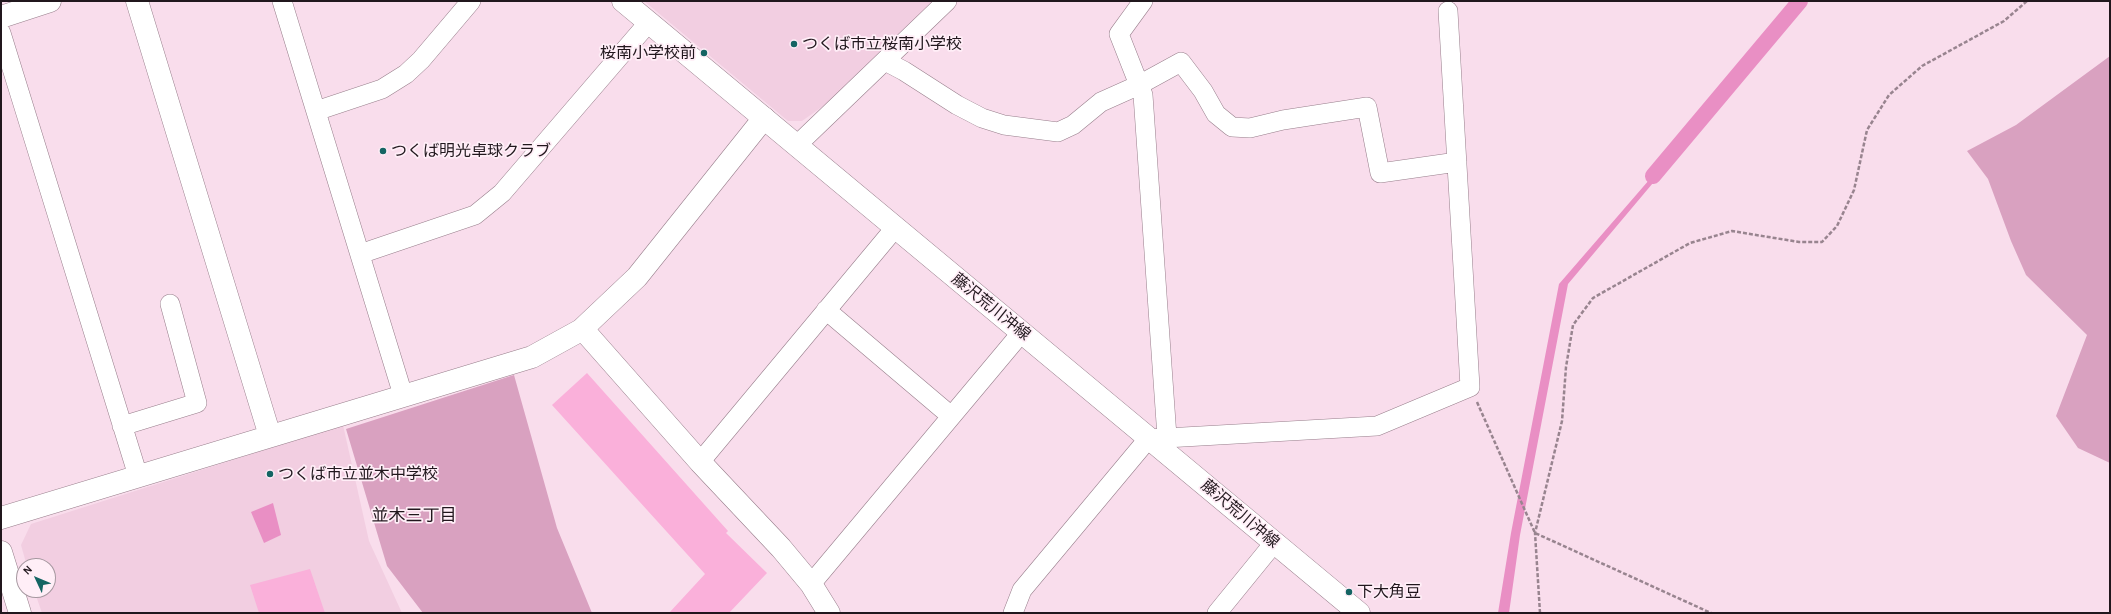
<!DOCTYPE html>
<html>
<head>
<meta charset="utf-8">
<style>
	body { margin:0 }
	#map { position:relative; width:2111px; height:614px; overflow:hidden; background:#f9ddec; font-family:"Alegreya Sans",sans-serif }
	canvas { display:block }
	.frame { position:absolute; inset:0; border:2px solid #21171d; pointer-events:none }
	.north { position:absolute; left:16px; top:558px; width:40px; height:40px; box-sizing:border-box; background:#ffeef7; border:1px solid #a698a0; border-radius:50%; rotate:314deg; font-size:11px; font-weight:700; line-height:16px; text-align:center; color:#21171d }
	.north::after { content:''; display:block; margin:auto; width:14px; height:18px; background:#146463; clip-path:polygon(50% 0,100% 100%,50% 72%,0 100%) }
</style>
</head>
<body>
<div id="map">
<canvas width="2111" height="614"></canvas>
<div class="frame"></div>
<div class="north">N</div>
</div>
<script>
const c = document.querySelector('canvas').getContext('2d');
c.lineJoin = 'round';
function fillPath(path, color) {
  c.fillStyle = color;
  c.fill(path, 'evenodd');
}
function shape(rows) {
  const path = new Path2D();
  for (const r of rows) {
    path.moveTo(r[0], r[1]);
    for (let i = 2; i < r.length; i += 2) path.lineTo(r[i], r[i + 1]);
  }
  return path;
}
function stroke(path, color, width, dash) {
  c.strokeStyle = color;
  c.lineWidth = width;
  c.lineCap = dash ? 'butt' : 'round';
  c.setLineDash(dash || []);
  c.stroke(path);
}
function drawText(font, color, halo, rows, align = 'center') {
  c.font = font + ' "Alegreya Sans","Noto Sans JP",sans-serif';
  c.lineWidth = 3.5;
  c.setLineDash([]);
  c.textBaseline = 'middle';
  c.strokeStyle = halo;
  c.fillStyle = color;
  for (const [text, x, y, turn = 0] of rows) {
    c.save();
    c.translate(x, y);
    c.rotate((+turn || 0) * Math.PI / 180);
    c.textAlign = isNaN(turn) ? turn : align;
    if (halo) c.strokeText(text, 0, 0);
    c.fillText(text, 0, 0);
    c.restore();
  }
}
const built = shape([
	[644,1,936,1,850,87,802,121,788,121],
	[343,425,369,541,402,613,42,613,34,590,48,590,48,566,27,566,21,545,31,524]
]);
const green = shape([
	[2110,56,2110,463,2078,448,2056,416,2087,335,2026,275,2011,241,1988,179,1967,151,2016,125],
	[514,375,557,528,592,613,423,613,387,566,346,429]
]);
const water = shape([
	[1804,1,1806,1,1568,284,1520,535,1509,613,1498,613,1511,533,1559,284],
	[273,503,281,535,264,543,251,512]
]);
const canal = shape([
	[1653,176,1800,1]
]);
const building = shape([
	[587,373,728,531,726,533,767,573,729,613,669,613,705,574,552,405],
	[310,569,325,613,259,613,250,585]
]);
const path = shape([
	[1477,402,1535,533,1711,613],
	[1540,613,1535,533,1562,421,1566,367,1573,325,1593,298,1690,243,1732,231,1799,242,1822,242,1837,226,1854,190,1867,130,1889,95,1922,66,2004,21,2027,1]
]);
const minor = shape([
	[282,1,403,395],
	[1143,1,1119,34,1143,95,1167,437],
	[1,33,138,476],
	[885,61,904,71,957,105,982,118,1004,125,1058,132,1073,125,1101,102,1139,85,1181,62,1203,91,1216,114,1232,127,1250,128,1283,120,1367,107,1380,173,1457,162],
	[316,111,382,89,406,74,421,60,471,1],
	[796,146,947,1],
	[360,254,475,215,502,193,649,22],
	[826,310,951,416],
	[122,426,197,403,170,304],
	[700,462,895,228],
	[811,584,1022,332],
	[1013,613,1022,590,1148,439,1377,426,1470,387,1448,11],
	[1217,613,1274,543]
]);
const tertiary = shape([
	[137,1,270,436],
	[581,330,587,334,700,462,781,548,811,584,829,613],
	[1,518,532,357,581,330,637,277,764,118],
	[1,552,20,613]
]);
const secondary = shape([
	[623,1,1359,613],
	[1,17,50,1]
]);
const markers = [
	[794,44,4,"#146463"],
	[704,53,4,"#146463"],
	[383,151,4,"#146463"],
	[270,474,4,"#146463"],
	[1349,592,4,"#146463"]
];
const poiNames = [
	["つくば市立桜南小学校",802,44],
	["桜南小学校前",696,53,"right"],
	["つくば明光卓球クラブ",391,151],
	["つくば市立並木中学校",278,474],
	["下大角豆",1357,592]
];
const streetNames = [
	["藤沢荒川沖線",991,307,39],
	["藤沢荒川沖線",1240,514,40]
];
const neighbourhoodNames = [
	["並木三丁目",414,516]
];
fillPath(built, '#f2cee1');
fillPath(green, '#d9a1c0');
fillPath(water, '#e98fc4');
stroke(canal, '#e98fc4', 16);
fillPath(building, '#fab0da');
stroke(minor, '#977e8b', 20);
stroke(tertiary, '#977e8b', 23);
stroke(secondary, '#977e8b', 23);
stroke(path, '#98848f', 2.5, [4, 2]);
stroke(minor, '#fff', 19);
stroke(tertiary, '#fff', 22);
stroke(secondary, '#fff', 22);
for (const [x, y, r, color] of markers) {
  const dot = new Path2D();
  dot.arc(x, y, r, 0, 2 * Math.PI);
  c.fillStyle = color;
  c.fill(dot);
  stroke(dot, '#ffeef7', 1.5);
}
drawText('16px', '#21171d', '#ffeef7', poiNames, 'left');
drawText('16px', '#21171d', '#ffeef7', streetNames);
drawText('17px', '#21171d', '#ffeef7', neighbourhoodNames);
</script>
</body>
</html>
